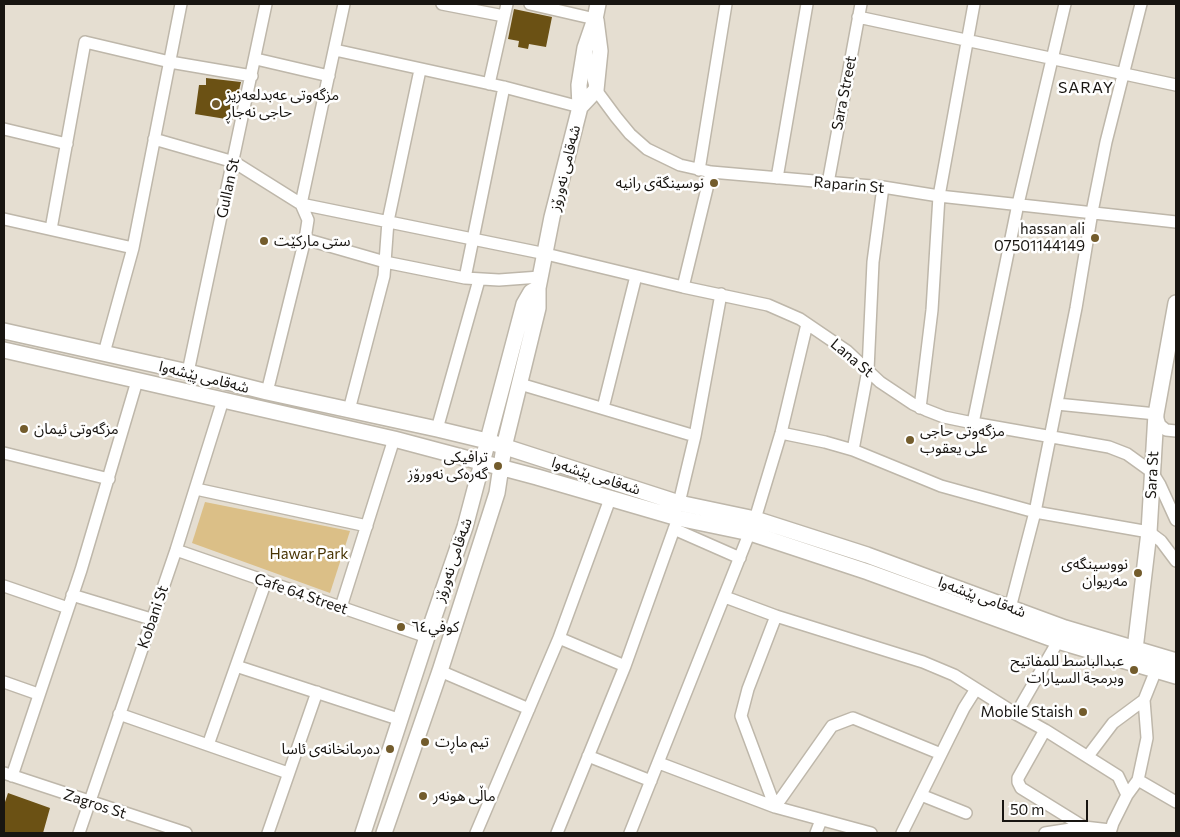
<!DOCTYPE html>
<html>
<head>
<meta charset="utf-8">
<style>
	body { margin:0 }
	#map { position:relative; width:1180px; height:837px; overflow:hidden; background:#e5ded1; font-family:Commissioner,sans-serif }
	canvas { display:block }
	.frame { position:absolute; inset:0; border:5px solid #181511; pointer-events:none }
	.scale { position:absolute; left:1002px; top:800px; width:86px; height:22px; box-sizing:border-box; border:2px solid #181511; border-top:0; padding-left:6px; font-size:15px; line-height:18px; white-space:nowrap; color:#181511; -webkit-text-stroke:4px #fff; paint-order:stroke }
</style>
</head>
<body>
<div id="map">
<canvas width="1180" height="837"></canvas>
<div class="frame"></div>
<div class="scale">50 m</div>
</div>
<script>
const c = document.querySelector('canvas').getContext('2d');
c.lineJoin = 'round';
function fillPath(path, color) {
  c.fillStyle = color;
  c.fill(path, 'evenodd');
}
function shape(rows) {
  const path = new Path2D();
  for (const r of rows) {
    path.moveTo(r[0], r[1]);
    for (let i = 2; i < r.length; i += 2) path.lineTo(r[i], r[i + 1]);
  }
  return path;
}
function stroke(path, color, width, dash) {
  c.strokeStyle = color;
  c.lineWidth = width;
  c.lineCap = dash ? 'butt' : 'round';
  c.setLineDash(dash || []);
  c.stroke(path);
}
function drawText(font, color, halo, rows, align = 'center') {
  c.font = font + ' Commissioner,"Noto Sans Arabic",sans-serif';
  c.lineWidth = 5;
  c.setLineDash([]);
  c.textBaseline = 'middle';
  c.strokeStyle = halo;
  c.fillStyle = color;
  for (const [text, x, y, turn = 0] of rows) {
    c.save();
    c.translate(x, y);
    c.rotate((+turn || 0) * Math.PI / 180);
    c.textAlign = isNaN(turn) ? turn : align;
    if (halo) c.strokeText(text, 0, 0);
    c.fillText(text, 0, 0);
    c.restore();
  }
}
const green = shape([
	[205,502,350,531,330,593,192,543]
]);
const building = shape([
	[514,9,552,17,546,47,529,44,528,49,518,47,519,41,508,39],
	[206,78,241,82,232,120,195,114,199,85,206,85],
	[8,793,50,808,43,833,4,833,4,805]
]);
const street = shape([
	[442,4,504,16],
	[530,4,595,19],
	[858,17,1176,85],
	[335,50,504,87,580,107],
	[586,52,596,90,616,117,630,134,647,149,680,165,711,172,883,187,939,196,1176,222],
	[256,59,329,76],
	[489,84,507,4],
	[4,129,67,144],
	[154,139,234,162,301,204,546,254,683,287,768,305,800,319,825,336,847,351,880,382,913,404,926,410,944,417,973,423,1109,447,1127,454,1152,472,1160,485,1176,520],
	[699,170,726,4],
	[777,178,807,4],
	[828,183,861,4],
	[4,219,133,248],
	[51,229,85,42,170,62,252,76],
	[305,239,385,262,465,278,499,280,540,277],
	[465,278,504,87],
	[683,287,711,172],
	[104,353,133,248,181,4],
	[188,372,266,4],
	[520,384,695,436],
	[267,392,305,239,308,220,301,204,344,4],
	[1057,404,1156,414,1160,425,1166,430,1176,431],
	[603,408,636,276],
	[920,408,932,310,939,196,974,4],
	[349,410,384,276,388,221,420,70],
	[973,423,1018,204,1065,4],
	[437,429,479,280],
	[781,433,825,442,853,450,941,486,1035,512,1149,532,1161,541,1176,561],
	[853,450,868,370,873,262,883,187],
	[4,453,109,479],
	[196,489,367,526],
	[679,503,695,436,721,294],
	[674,529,740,558],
	[176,550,427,637],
	[4,586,68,608],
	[72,595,151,619],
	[725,597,776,616,923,662,954,675,1016,714,1045,730,1118,776,1127,795,1113,823,1110,833],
	[341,607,394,439],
	[1010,608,1035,512,1076,308,1092,212,1106,142,1141,4],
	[559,638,625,666],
	[236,666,401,720],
	[440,671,529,709],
	[4,682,38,694],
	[119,714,288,773],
	[1016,714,1061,636],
	[1045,730,1018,778,1018,782,1021,788,1084,827],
	[208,745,266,581],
	[588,756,651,781],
	[1088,756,1113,723,1144,700,1156,670],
	[659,763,775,807,871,833],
	[4,773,186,833],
	[12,776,81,570,137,381],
	[1138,780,1176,802],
	[921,795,966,813],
	[1127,795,1138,780,1147,738,1144,700],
	[775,807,832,726,853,718,941,754],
	[775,807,741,716,748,689,776,616],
	[79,833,176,550,223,400],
	[268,833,317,692],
	[476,833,559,638,610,499],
	[557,833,625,666,678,518],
	[630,833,755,519,781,433,807,324],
	[816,833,821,820],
	[902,833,949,738,964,708,976,689],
	[1045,833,1084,827,1110,830]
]);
const secondary = shape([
	[580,107,596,90,600,51,596,20],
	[4,331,188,372,267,392,437,429,487,441,679,503,755,519,867,555,1065,628,1176,661],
	[4,350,394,439,537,477,678,518,750,533,868,572,1058,641,1176,676],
	[1135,649,1149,532,1156,414,1176,303],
	[363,833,427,637,465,527,524,304,531,292,538,288],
	[384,833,440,671,497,493,504,447,538,308,538,288,552,217,580,107,579,85,585,48,595,19,598,4]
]);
const markers = [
	[216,104,5,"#735c2c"],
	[714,183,5,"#735c2c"],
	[1095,238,5,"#735c2c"],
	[264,241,5,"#735c2c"],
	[24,429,5,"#735c2c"],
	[910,440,5,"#735c2c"],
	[498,466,5,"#735c2c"],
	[1138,573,5,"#735c2c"],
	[401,627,5,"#735c2c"],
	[1134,670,5,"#735c2c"],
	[1083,712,5,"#735c2c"],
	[425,742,5,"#735c2c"],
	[390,749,5,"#735c2c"],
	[423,796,5,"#735c2c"]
];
const streetNames = [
	["Sara Street",844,93,-79],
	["شەقامی نەورۆز",565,168,-76],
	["Raparin St",849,185,5],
	["Gullan St",228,188,-78],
	["Lana St",852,358,40],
	["شەقامی پێشەوا",204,377,14],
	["Sara St",1152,475,-87],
	["شەقامی پێشەوا",596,476,18],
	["شەقامی نەورۆز",453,560,-71],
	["Cafe 64 Street",301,594,19],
	["شەقامی پێشەوا",982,597,20],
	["Kobani St",153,617,-71],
	["Zagros St",95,804,18]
];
const poiNames = [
	["مزگەوتی عەبدلعەزیز",226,95],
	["حاجی نەجاڕ",226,112],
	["نوسينگةى رانيه",704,183,"right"],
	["hassan ali",1085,229,"right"],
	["07501144149",1085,246,"right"],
	["ستی مارکێت",274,241],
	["مزگەوتی ئیمان",34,429],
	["مزگەوتی حاجی",920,431],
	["علی یعقوب",920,448],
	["ترافیکی",488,457,"right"],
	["گەرەکی نەورۆز",488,474,"right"],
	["نووسینگەی",1128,564,"right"],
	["مەریوان",1128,581,"right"],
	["كوفي٦٤",411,627],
	["عبدالباسط للمفاتيح",1124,661,"right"],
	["وبرمجة السيارات",1124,678,"right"],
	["Mobile Staish",1073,712,"right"],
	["تیم ماڕت",435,742],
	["دەرمانخانەی ئاسا",380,749,"right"],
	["ماڵی هونەر",433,796]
];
const parkNames = [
	["Hawar Park",309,554]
];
const neighbourhoodNames = [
	["SARAY",1086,88]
];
fillPath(green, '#dbbf87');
fillPath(building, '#6b5114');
stroke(street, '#beb7aa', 14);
stroke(secondary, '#beb7aa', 18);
stroke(street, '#fff', 11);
stroke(secondary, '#fff', 15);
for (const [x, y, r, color] of markers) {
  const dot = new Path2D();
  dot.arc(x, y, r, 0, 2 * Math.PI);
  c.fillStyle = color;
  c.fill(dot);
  stroke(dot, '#fff', 2);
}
drawText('15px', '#181511', '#fff', streetNames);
drawText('15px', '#181511', '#fff', poiNames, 'left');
drawText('15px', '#483403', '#fff', parkNames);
c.letterSpacing = '1px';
drawText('16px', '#181511', '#fff', neighbourhoodNames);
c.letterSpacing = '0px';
</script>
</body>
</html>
